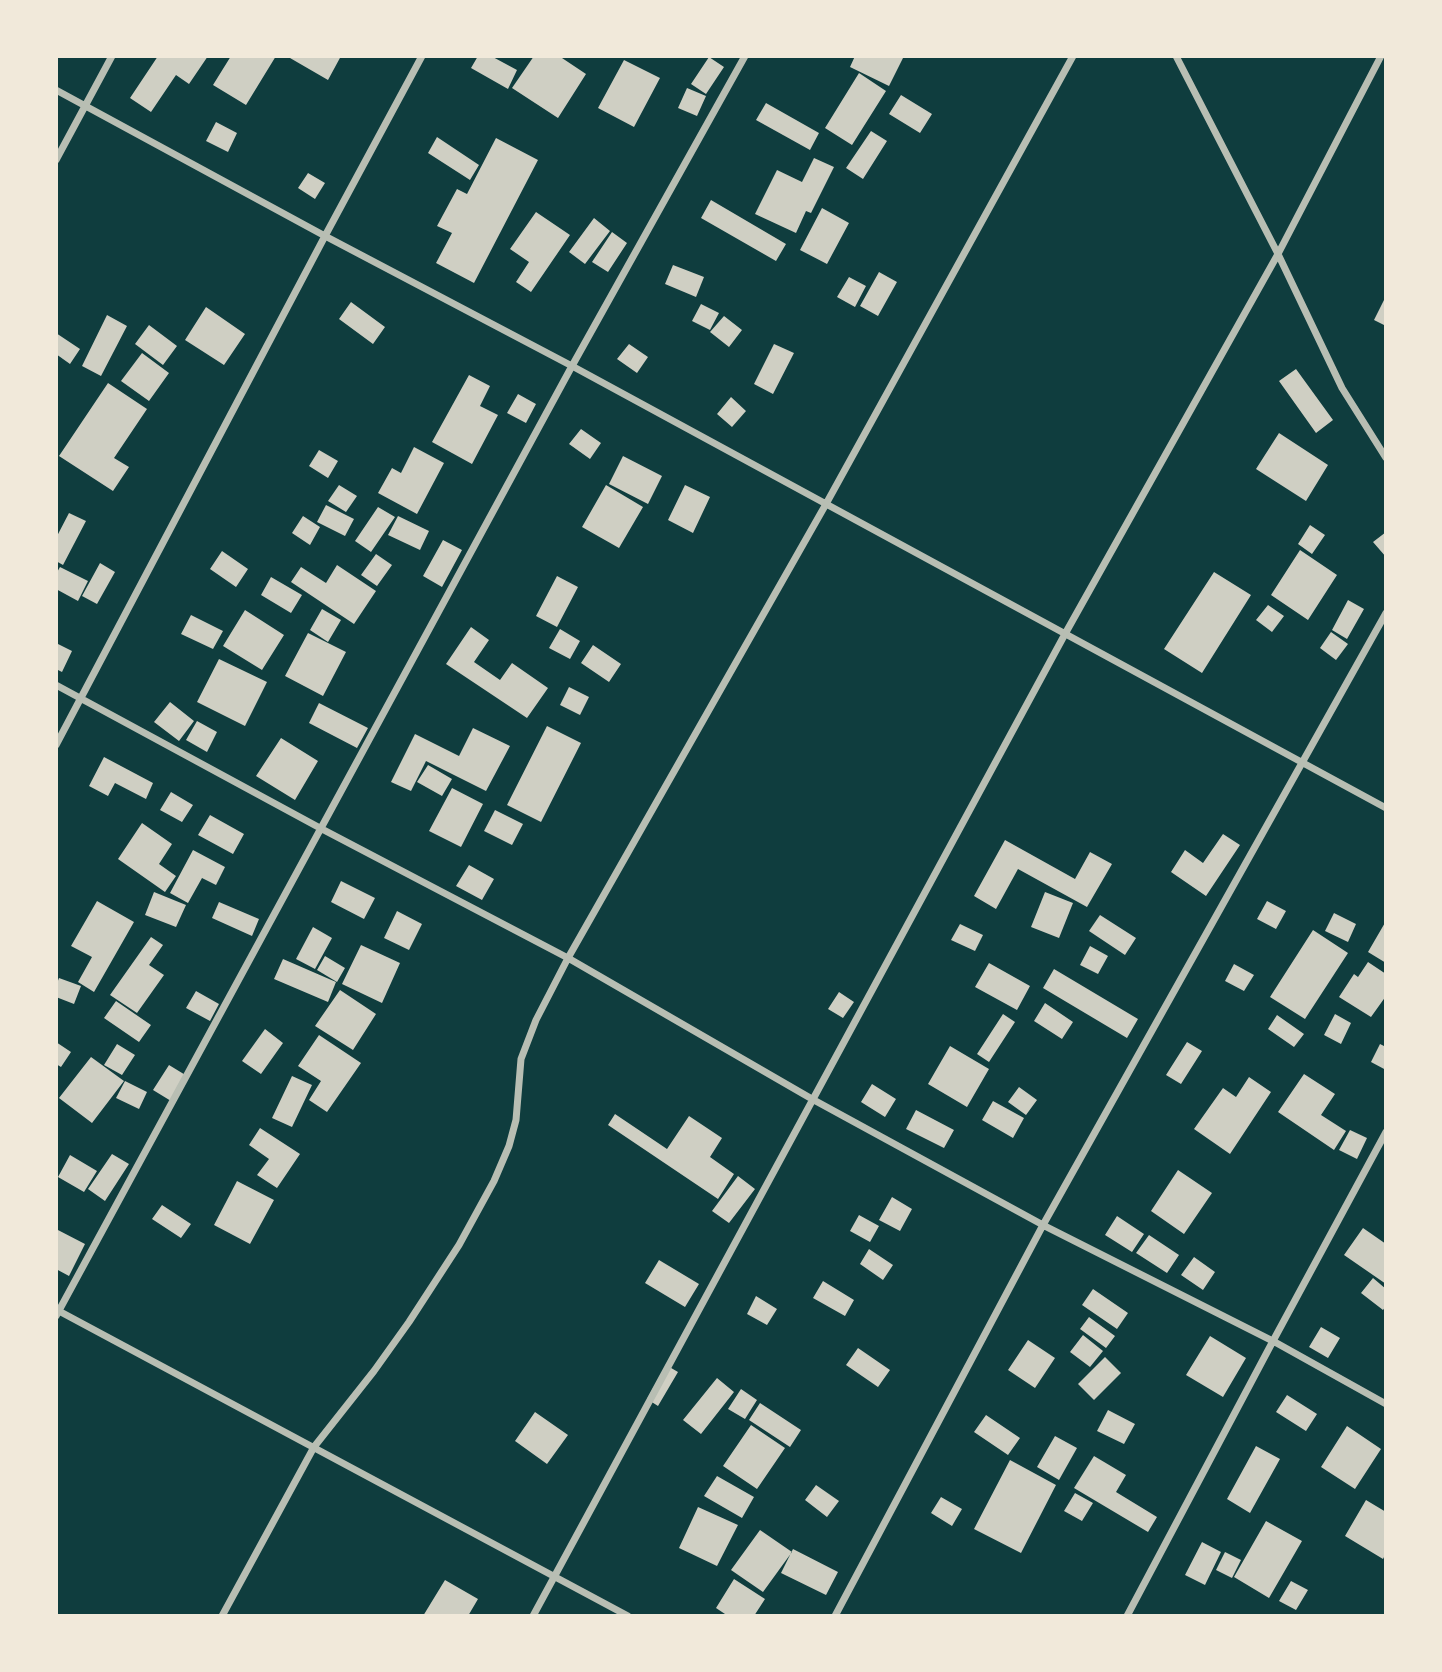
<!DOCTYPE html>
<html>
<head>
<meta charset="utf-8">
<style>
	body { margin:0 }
	#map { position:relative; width:1442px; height:1672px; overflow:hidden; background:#0f3d3e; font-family:"Nunito Sans",sans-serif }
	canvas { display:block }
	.frame { position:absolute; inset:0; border:58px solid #f1e9da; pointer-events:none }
</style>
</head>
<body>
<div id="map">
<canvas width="1442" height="1672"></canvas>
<div class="frame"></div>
</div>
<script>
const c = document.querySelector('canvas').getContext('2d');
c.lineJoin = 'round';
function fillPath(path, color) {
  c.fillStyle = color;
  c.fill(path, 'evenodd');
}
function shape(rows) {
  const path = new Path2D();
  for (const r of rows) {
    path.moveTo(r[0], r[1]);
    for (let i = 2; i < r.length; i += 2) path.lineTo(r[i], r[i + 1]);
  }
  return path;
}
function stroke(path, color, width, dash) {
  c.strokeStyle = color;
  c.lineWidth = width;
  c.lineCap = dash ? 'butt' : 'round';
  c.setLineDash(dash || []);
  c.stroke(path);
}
const building = shape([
	[158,56,208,56,189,84,176,75,151,112,130,98],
	[231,56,276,56,246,105,213,85],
	[291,56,341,56,328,80,290,58],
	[478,56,491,56,517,70,508,89,471,68],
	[534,56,559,56,586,74,558,118,512,88],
	[855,56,904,56,889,86,850,67],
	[709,57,724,67,706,94,691,84],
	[624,60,660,78,634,127,598,108],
	[859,73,886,91,852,145,825,128],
	[687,88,706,96,697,116,678,108],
	[901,95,932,114,920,133,889,114],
	[766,103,819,133,810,150,756,120],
	[216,122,237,133,228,152,206,141],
	[871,131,887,141,863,179,846,168],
	[437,137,479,165,470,180,428,153],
	[496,138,538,160,474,283,436,263,452,233,437,226,457,189,467,194],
	[814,158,834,167,811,213,806,211,796,233,755,214,777,170,802,182],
	[308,173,325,183,315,199,298,188],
	[711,200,786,244,776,261,701,218],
	[822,208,849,223,827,264,800,250],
	[536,212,570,235,531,292,516,282,529,262,510,249],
	[594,218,610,231,585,264,569,252],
	[612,232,627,243,608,272,592,262],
	[673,265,704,277,696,297,665,284],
	[879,272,897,282,878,316,860,306],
	[849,277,866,286,855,307,837,297],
	[1386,296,1386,326,1374,320],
	[351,302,385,327,373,344,339,319],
	[701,304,719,313,710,330,692,321],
	[206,307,245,334,224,365,185,340],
	[107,315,127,326,101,376,82,366],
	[724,316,742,330,729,347,710,332],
	[149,325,177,346,163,365,135,344],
	[56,333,80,349,70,364,56,354],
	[629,344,648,357,637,373,617,359],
	[774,344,794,353,773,394,754,384],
	[142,353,169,373,149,401,121,381],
	[1296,369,1333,420,1316,433,1279,381],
	[469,375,490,386,480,406,498,415,472,464,432,442],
	[108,383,147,409,114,458,129,467,113,491,59,456],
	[518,394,536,404,526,423,507,413],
	[731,397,746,411,732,427,717,414],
	[581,429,601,443,590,459,569,444],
	[1279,433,1328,465,1306,501,1256,469],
	[414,447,444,463,417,514,378,493,392,468,401,473],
	[319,450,338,461,328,478,309,466],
	[623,456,662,476,648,504,609,484],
	[339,485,357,496,346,512,328,501],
	[606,485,643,507,619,548,582,527],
	[685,485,710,497,693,533,668,520],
	[326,505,354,519,345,536,317,522],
	[378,507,395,517,371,552,355,541],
	[69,513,86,521,63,565,56,561,56,538],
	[303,516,320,527,310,545,292,533],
	[398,516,429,531,420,550,388,535],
	[1310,525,1325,535,1312,554,1298,544],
	[1386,532,1386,557,1373,542],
	[443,540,462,550,442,587,423,576],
	[1300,550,1337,575,1308,620,1271,595],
	[222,551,248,569,236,587,210,569],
	[376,554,392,565,377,586,361,575],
	[100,563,115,572,97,604,82,596],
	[337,565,376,591,354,624,291,582,301,567,326,583],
	[60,567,88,581,78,601,56,589,56,574],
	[1214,572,1251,595,1202,673,1164,649],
	[557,576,578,587,557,627,536,616],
	[271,577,302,595,291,613,261,595],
	[1348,600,1364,609,1347,639,1332,630],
	[1268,605,1284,616,1272,632,1256,620],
	[322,609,341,620,328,642,310,630],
	[245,610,284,635,262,670,223,646],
	[191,615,223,631,213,649,181,634],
	[471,627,489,640,474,662,500,680,512,663,548,688,527,718,446,664],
	[560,629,580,641,570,659,549,648],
	[1331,632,1348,644,1336,660,1320,648],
	[308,633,346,652,323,696,285,676],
	[56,643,72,651,62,672,56,669],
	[593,645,621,664,609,682,581,663],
	[219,659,267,682,245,726,197,702],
	[569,687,589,697,580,715,560,705],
	[170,702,194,721,179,741,154,722],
	[319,703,368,728,357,748,309,723],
	[197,721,217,732,207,752,186,740],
	[547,726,581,743,541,822,507,805],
	[473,728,510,746,486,791,426,761,411,791,391,782,415,734,459,756],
	[281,738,318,761,295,800,256,776],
	[104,757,153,783,146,799,115,783,108,796,89,786],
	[428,765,452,779,442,796,417,782],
	[452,788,483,804,461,847,429,831],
	[171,792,193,805,182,822,160,810],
	[495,810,523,824,512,845,484,831],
	[210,815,244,834,233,854,198,835],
	[142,823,172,844,159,864,176,876,165,892,118,859],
	[1223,834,1240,845,1206,896,1171,872,1185,850,1203,863],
	[1005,840,1075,879,1090,852,1112,864,1087,907,1018,869,996,909,974,896],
	[193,850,225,867,216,885,202,878,188,903,170,893],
	[469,865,494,879,482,900,456,886],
	[341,881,375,898,364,919,331,902],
	[154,892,186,905,176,927,145,915],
	[1045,892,1073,903,1059,938,1031,927],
	[97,901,134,922,94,992,78,982,92,957,71,946],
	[1267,901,1286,911,1276,929,1257,919],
	[219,902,259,919,252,936,212,918],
	[397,911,422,924,409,950,384,938],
	[1334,913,1356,924,1348,942,1325,931],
	[1100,915,1136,938,1125,955,1089,931],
	[1386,921,1386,963,1368,952],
	[960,924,983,935,975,951,951,940],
	[313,927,332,938,315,969,296,959],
	[1313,930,1348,953,1305,1019,1270,997],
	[151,937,163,945,149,965,164,975,137,1013,110,995],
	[361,945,400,963,382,1003,342,984],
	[1090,946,1108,956,1098,974,1080,965],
	[325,956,345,968,337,982,317,970],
	[283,959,336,982,328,1002,274,979],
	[1368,962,1386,974,1386,996,1371,1017,1339,997,1354,974,1358,977],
	[989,963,1030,986,1017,1010,975,987],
	[1234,964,1254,975,1244,991,1225,981],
	[1054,969,1138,1019,1127,1038,1043,988],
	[59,978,81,986,74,1004,56,997,56,986],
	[340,990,376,1014,353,1050,315,1026],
	[196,991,219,1004,210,1021,186,1008],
	[839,992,854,1002,843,1018,828,1009],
	[116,1001,151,1025,139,1042,104,1018],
	[1045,1003,1073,1022,1062,1039,1034,1021],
	[1003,1014,1015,1022,989,1062,977,1054],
	[1335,1014,1351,1023,1341,1044,1324,1035],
	[1277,1015,1304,1034,1294,1047,1268,1029],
	[265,1029,283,1043,261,1074,242,1061],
	[319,1035,361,1063,327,1112,309,1100,321,1081,298,1066],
	[56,1042,71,1052,61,1067,56,1064],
	[1187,1042,1202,1051,1181,1084,1166,1075],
	[117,1044,135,1055,122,1075,104,1065],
	[1380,1044,1386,1047,1386,1070,1371,1062],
	[950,1046,989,1069,967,1107,928,1084],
	[91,1057,124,1081,92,1123,59,1098],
	[169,1065,187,1076,171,1101,153,1090],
	[1304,1074,1335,1094,1321,1115,1346,1131,1334,1150,1278,1112],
	[292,1076,312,1085,292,1127,272,1118],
	[1249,1077,1271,1092,1230,1154,1194,1129,1223,1088,1236,1097],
	[125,1081,147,1092,139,1109,116,1098],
	[872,1084,896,1099,885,1117,861,1102],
	[1019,1087,1037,1100,1026,1115,1008,1102],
	[993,1101,1024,1118,1013,1138,982,1120],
	[916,1110,954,1130,944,1148,906,1129],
	[615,1114,667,1149,689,1116,722,1138,710,1157,734,1174,718,1199,608,1125],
	[260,1128,300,1154,277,1188,257,1175,269,1159,249,1145],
	[1350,1130,1367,1138,1357,1159,1339,1150],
	[112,1154,129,1164,105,1201,88,1189],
	[70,1155,97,1171,84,1192,58,1177],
	[1178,1170,1212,1193,1184,1234,1151,1211],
	[738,1176,755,1189,729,1223,712,1211],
	[237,1181,274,1200,250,1244,214,1225],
	[892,1197,912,1209,900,1231,879,1220],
	[162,1205,191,1224,181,1238,152,1219],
	[859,1215,879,1226,870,1242,850,1231],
	[1117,1216,1144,1234,1132,1252,1105,1235],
	[1363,1228,1386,1244,1386,1284,1344,1255],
	[56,1229,85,1244,69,1276,56,1269],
	[1149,1235,1179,1255,1167,1273,1136,1253],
	[869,1249,893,1265,883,1280,860,1264],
	[1194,1257,1215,1272,1203,1290,1181,1275],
	[659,1260,699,1284,685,1307,645,1283],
	[1373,1278,1386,1289,1386,1306,1383,1310,1361,1293],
	[823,1281,854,1300,845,1316,813,1298],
	[1093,1289,1128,1313,1117,1329,1082,1305],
	[756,1296,777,1309,767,1325,747,1314],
	[1089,1317,1115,1336,1106,1348,1080,1329],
	[1321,1327,1340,1338,1328,1358,1309,1347],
	[1083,1335,1103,1351,1090,1367,1070,1352],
	[1210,1336,1246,1358,1223,1397,1186,1375],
	[1028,1340,1055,1358,1035,1388,1008,1370],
	[858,1348,890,1370,878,1387,846,1365],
	[1105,1357,1121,1373,1094,1400,1078,1384],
	[666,1365,678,1372,658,1406,647,1399],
	[717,1378,734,1392,701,1434,683,1420],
	[741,1389,757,1400,745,1419,728,1409],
	[1287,1395,1317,1414,1306,1431,1276,1412],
	[760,1403,801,1430,790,1447,749,1420],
	[1108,1410,1135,1424,1124,1444,1097,1431],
	[535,1412,568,1435,547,1464,515,1441],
	[986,1415,1020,1438,1008,1455,974,1432],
	[751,1425,785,1448,757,1489,723,1466],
	[1347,1426,1381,1449,1355,1489,1321,1467],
	[1055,1436,1077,1448,1059,1480,1037,1467],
	[1256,1446,1280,1459,1250,1513,1227,1499],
	[1094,1456,1126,1475,1116,1492,1157,1517,1148,1532,1074,1488],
	[1010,1460,1056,1485,1021,1553,974,1529],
	[717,1476,754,1497,742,1518,704,1496],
	[816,1485,839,1501,827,1517,805,1500],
	[1075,1493,1093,1503,1082,1521,1064,1511],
	[941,1497,962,1509,952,1526,931,1513],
	[1366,1500,1386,1512,1386,1556,1385,1555,1383,1559,1345,1536],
	[698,1507,738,1525,717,1566,679,1548],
	[1266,1521,1302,1541,1269,1598,1234,1577],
	[760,1530,792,1552,763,1592,731,1570],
	[1202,1542,1221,1552,1205,1585,1185,1575],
	[793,1549,838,1572,826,1595,781,1573],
	[1225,1552,1241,1560,1232,1578,1216,1570],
	[734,1579,765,1599,754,1616,728,1616,716,1608],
	[445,1580,478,1599,468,1616,423,1616],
	[1291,1581,1308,1590,1296,1610,1279,1601]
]);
const minor = shape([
	[1176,56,1278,254,1342,388,1386,458],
	[56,90,325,236,572,366,1386,808],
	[56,160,112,56],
	[56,685,320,828,568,958,812,1099,1043,1225,1273,1341,1386,1404],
	[56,745,325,236,422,56],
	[57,1310,628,1616],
	[56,1316,572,366,745,56],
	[222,1616,314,1447,374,1371,409,1322,459,1245,494,1181,509,1146,516,1120,521,1059,536,1020,568,958,826,504,1073,56],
	[533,1616,1065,634,1278,254,1381,56],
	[835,1616,1043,1225,1386,613],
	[1127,1616,1273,1341,1386,1132]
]);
fillPath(building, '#cfcfc3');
stroke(minor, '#b8beb3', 7);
</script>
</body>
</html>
